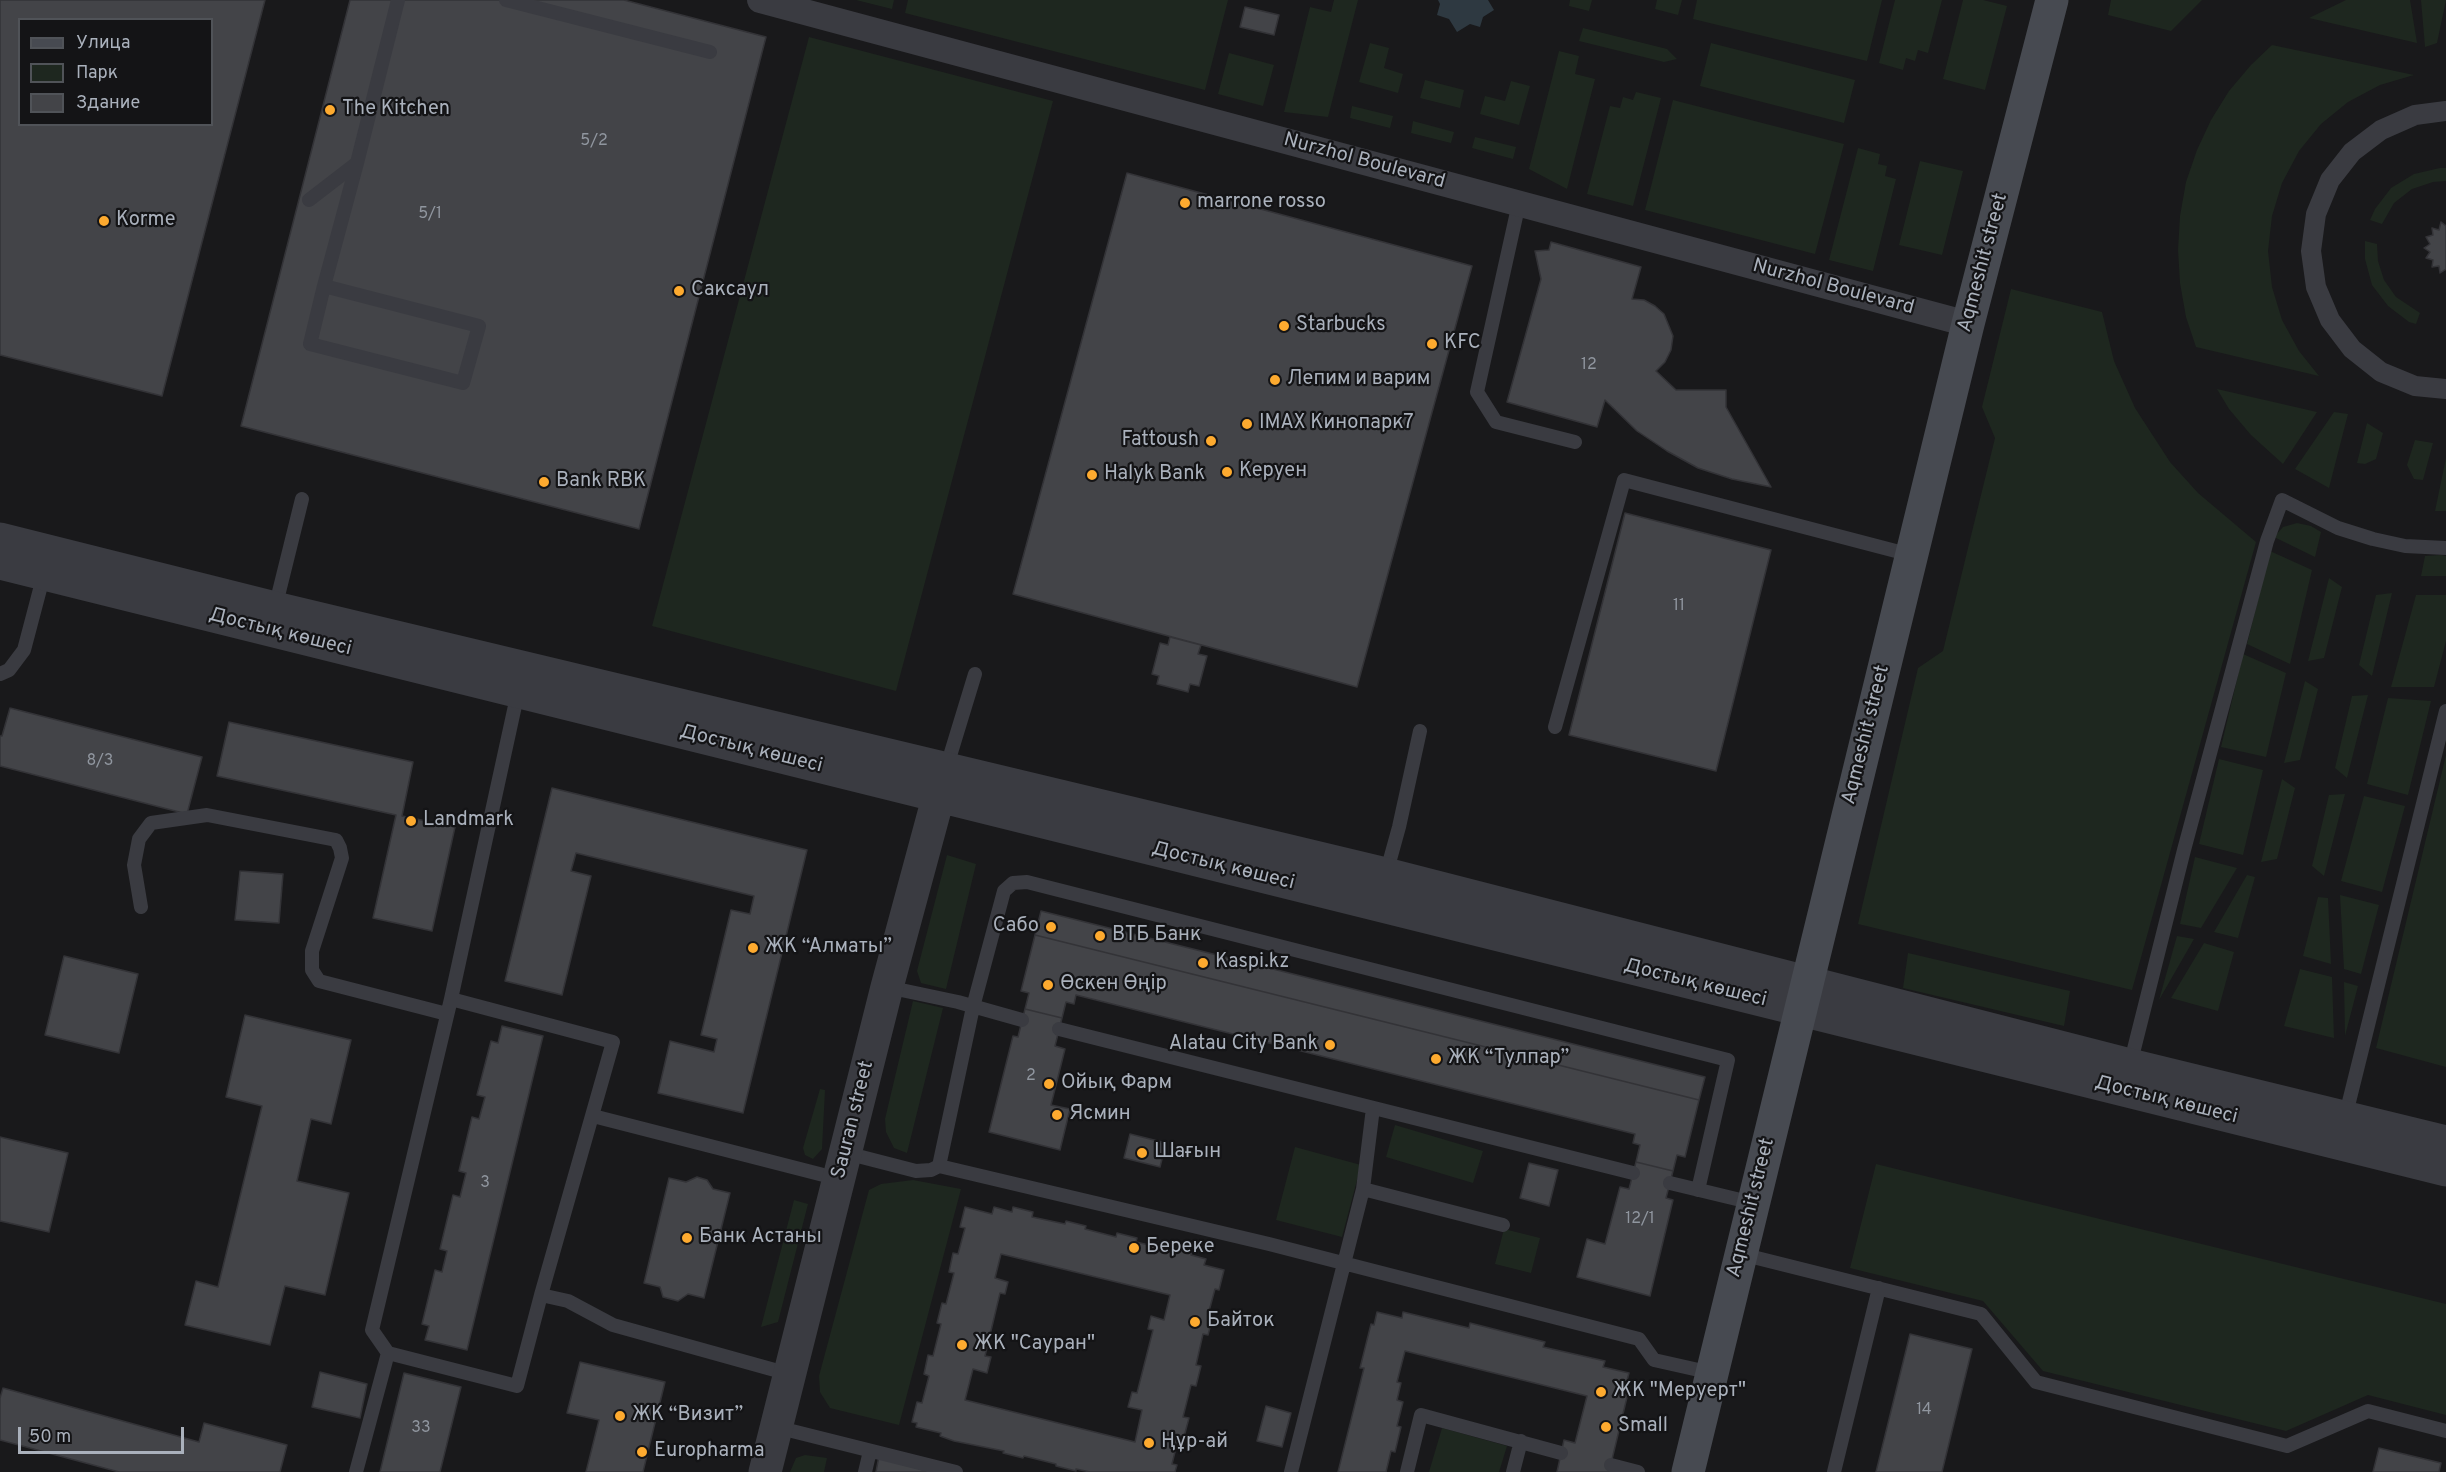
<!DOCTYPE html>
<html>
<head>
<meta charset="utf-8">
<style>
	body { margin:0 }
	#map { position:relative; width:2446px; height:1472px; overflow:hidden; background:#19191b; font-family:Overpass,sans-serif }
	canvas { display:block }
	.legend { position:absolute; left:18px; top:18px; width:195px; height:108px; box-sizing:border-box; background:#141416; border:2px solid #505358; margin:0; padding:8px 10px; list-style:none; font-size:18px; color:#aab1bc }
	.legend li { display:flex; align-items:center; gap:12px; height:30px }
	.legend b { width:30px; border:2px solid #505358 }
	.scale { position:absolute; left:18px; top:1427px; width:166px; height:27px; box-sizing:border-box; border:3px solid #aab1bc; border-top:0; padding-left:8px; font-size:18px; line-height:21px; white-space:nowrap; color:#aab1bc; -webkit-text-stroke:4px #141416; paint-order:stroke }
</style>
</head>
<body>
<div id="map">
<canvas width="2446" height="1472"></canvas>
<ul class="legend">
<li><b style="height:8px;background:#474a51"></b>Улица</li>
<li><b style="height:16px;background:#1e271f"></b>Парк</li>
<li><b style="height:16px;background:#434448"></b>Здание</li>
</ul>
<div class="scale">50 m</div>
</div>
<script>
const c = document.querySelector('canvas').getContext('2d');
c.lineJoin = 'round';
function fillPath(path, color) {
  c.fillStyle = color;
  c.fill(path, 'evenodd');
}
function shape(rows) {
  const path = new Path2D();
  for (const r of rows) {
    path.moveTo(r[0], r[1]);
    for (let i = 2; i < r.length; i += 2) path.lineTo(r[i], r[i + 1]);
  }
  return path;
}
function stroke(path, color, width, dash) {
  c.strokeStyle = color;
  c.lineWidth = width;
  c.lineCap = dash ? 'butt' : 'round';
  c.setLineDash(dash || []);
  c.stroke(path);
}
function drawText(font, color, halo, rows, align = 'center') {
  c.font = font + ' Overpass,sans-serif';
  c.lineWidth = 4.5;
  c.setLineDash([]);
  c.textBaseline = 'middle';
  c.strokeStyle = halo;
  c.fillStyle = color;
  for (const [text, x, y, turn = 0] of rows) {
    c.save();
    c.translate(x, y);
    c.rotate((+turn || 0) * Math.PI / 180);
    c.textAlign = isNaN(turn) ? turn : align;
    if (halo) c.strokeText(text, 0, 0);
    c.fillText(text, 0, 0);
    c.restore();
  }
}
const green = shape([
	[856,0,894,0,892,9],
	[908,0,1228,0,1205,90,905,13],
	[1334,0,1358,0,1328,117,1284,112,1310,7,1331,12],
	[1570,0,1592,0,1589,11,1569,6],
	[1657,0,1682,0,1678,15,1655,9],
	[1697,0,1882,0,1867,61,1693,19],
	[1895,0,1942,0,1928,53,1918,50,1915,61,1906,58,1903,70,1879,63],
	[1963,0,1983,0,2007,6,1985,90,1943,79],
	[2111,0,2202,0,2171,31,2108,15],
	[2346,0,2410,0,2417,43,2309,18],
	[2421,0,2446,0,2437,43,2425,47],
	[1583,28,1667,49,1677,59,1664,62,1579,41],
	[809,37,1053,101,896,691,652,626],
	[1370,43,1389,48,1384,68,1403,74,1398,93,1359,82],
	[1711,43,1855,80,1844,123,1700,86],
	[2272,45,2414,75,2380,85,2348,102,2321,124,2299,151,2282,183,2272,216,2268,251,2272,287,2282,320,2299,351,2319,376,2196,347,2186,317,2180,283,2178,250,2180,216,2186,182,2197,150,2211,120,2229,91,2251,65],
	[1559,51,1579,56,1575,74,1595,79,1567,189,1529,169],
	[1229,53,1274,65,1263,106,1218,94],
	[1425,80,1464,90,1460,108,1420,98],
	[1511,81,1530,86,1519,125,1480,114,1485,96,1505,101],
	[1636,92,1661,98,1633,206,1587,194,1610,106,1620,108,1623,97,1633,100],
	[1673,100,1844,144,1815,254,1645,210],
	[1352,106,1393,116,1390,128,1350,118],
	[1413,121,1454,132,1451,143,1411,133],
	[1475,137,1516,147,1513,159,1472,148],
	[1858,148,1880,154,1878,164,1887,166,1885,176,1896,179,1873,271,1829,260],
	[1920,161,1963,171,1942,255,1899,245],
	[2440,168,2446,168,2446,181,2433,182,2412,189,2394,203,2382,224,2370,220,2375,209,2391,188,2414,174],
	[2365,241,2377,244,2378,261,2384,280,2396,297,2420,313,2416,324,2409,322,2388,306,2372,285,2365,259],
	[2011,289,2102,312,2114,361,2135,408,2170,462,2198,493,2256,542,2132,990,1858,924,1918,668,1943,651,1968,548,1995,438,1982,407],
	[2217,389,2317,412,2283,464,2251,435,2229,409],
	[2334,412,2348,414,2329,488,2295,469],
	[2367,423,2383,433,2376,459,2365,464,2357,463],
	[2415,440,2433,443,2423,480,2414,479,2407,465],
	[2446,458,2446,511,2435,511],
	[2297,523,2311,526,2321,532,2315,557,2274,537,2283,527],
	[2270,551,2312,570,2290,664,2247,644],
	[2441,555,2446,556,2446,576,2421,576,2425,556],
	[2329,578,2342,587,2324,658,2308,661],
	[2392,593,2372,676,2359,665,2376,595],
	[2416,595,2446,595,2446,641,2434,687,2391,687],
	[2243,654,2286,673,2266,757,2221,747],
	[2305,681,2318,689,2300,760,2284,763],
	[2368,695,2347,778,2335,768,2352,696],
	[2388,698,2431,701,2408,795,2367,784],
	[2446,755,2446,1067,2376,1048],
	[2219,759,2263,770,2243,855,2199,844],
	[2282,779,2295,788,2277,859,2261,862],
	[2345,794,2324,876,2312,866,2329,795],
	[2364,796,2405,806,2382,892,2341,881],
	[947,855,976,864,946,989,921,983,917,971],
	[2195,857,2237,868,2201,928,2180,924],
	[2247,875,2255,877,2238,938,2214,932],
	[2340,895,2379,905,2361,974,2344,969],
	[2318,897,2328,898,2331,964,2303,956],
	[2177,936,2194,939,2159,1000],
	[2204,943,2234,952,2218,1011,2171,998],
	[1908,953,2070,991,2064,1026,1903,988],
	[2300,969,2332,977,2334,1038,2284,1026],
	[2344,982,2358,986,2345,1036],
	[913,1001,943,1008,907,1153,894,1148,886,1132,885,1119],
	[820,1089,825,1090,822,1149,813,1159,805,1155,803,1148],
	[1395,1125,1483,1151,1473,1183,1386,1157],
	[1295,1147,1361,1165,1342,1237,1276,1220],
	[1876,1164,2446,1304,2446,1415,2368,1395,2286,1431,2043,1371,1983,1301,1850,1268],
	[913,1180,961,1189,899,1425,830,1408,820,1392,819,1376,869,1190,881,1184],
	[794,1200,808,1204,778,1322,761,1327],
	[1504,1229,1540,1238,1531,1273,1495,1264],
	[1442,1428,1507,1446,1499,1472,1429,1472],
	[805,1455,827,1458,824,1472,790,1472,796,1458]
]);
const water = shape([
	[1438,0,1488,0,1494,10,1483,17,1480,27,1470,24,1457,32,1449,19,1437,15,1440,4]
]);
const building = shape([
	[0,0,265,0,162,396,0,355,0,0],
	[20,20,212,20,212,124,20,124,20,20],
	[350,0,624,0,766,37,639,529,241,426,350,0],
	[1245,7,1279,15,1274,35,1240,27,1245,7],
	[1127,173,1472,266,1357,687,1013,594,1127,173],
	[2441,222,2446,226,2446,269,2440,273,2439,266,2432,267,2433,260,2426,258,2430,252,2424,248,2430,244,2426,237,2433,235,2432,228,2439,230,2441,222],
	[1551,242,1641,267,1632,299,1644,300,1655,306,1664,314,1673,336,1671,350,1665,362,1656,371,1676,390,1726,390,1726,407,1771,487,1732,479,1698,468,1667,451,1637,431,1605,400,1597,427,1507,402,1541,279,1535,251,1549,250,1551,242],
	[1625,513,1771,550,1716,771,1569,735,1625,513],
	[1170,637,1201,645,1198,654,1207,656,1199,686,1190,684,1188,692,1157,684,1159,676,1152,674,1160,643,1168,645,1170,637],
	[10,708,202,757,187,814,0,766,0,736,2,736,10,708],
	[229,722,413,762,402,816,455,827,432,931,373,918,396,815,217,776,229,722],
	[552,788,807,850,743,1113,658,1093,670,1041,714,1052,717,1039,701,1035,731,910,750,914,754,896,576,853,571,871,591,876,562,995,505,981,552,788],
	[240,871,283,874,279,923,235,920,240,871],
	[1041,911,1705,1077,1699,1100,1035,935,1041,911],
	[1035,935,1699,1100,1685,1157,1677,1155,1673,1171,1636,1162,1640,1145,1633,1143,1635,1134,1076,995,1074,1004,1066,1002,1062,1018,1025,1009,1029,993,1021,991,1035,935],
	[64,956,138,974,119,1053,45,1035,64,956],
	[1025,1009,1062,1018,1055,1046,1065,1049,1051,1105,1070,1109,1060,1150,989,1132,1013,1036,1018,1037,1025,1009],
	[245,1015,351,1040,331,1124,311,1119,297,1181,349,1193,325,1295,285,1286,270,1345,185,1325,196,1281,218,1287,262,1106,226,1097,245,1015],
	[502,1026,543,1036,467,1350,425,1340,429,1326,422,1324,435,1270,442,1272,447,1251,440,1249,453,1195,460,1197,466,1173,459,1171,472,1117,479,1119,485,1097,477,1095,491,1041,498,1043,502,1026],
	[1130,1134,1166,1143,1160,1167,1124,1158,1130,1134],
	[0,1137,68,1153,49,1232,0,1221,0,1137],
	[1636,1162,1673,1171,1666,1198,1673,1200,1650,1296,1577,1277,1587,1239,1605,1244,1620,1187,1629,1189,1636,1162],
	[1529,1163,1558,1170,1549,1206,1520,1198,1529,1163],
	[697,1177,707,1180,713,1189,730,1193,704,1298,688,1294,678,1301,663,1297,660,1287,644,1283,669,1178,686,1182,697,1177],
	[965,1207,992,1214,994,1207,1012,1212,1013,1207,1033,1212,1032,1217,1065,1224,1066,1221,1086,1226,1085,1229,1116,1237,1117,1233,1137,1238,1136,1242,1171,1250,1172,1247,1192,1252,1191,1255,1206,1259,1204,1265,1224,1270,1219,1290,1215,1289,1208,1315,1213,1316,1208,1335,1203,1334,1196,1365,1201,1366,1196,1386,1191,1385,1183,1417,1189,1418,1184,1437,1179,1436,1172,1464,1177,1465,1175,1472,1090,1472,1076,1469,1076,1471,1056,1466,1056,1464,1024,1456,1023,1458,1003,1453,1004,1451,954,1441,940,1436,941,1433,916,1427,917,1423,912,1422,917,1402,922,1403,929,1376,924,1374,928,1355,933,1356,941,1324,937,1323,942,1303,946,1304,954,1273,949,1272,953,1253,958,1254,965,1228,960,1227,965,1207],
	[1001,1254,1170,1295,1164,1320,1151,1316,1148,1329,1153,1330,1137,1393,1132,1392,1128,1407,1142,1410,1135,1442,965,1400,973,1369,987,1373,991,1357,985,1356,1000,1293,1005,1294,1008,1282,995,1278,1001,1254],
	[1377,1312,1402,1318,1403,1312,1469,1328,1470,1323,1545,1342,1543,1347,1605,1361,1603,1367,1629,1373,1625,1388,1629,1389,1609,1472,1557,1472,1564,1440,1575,1443,1587,1396,1405,1351,1397,1382,1401,1383,1397,1400,1403,1402,1397,1426,1401,1427,1395,1452,1391,1451,1386,1472,1338,1472,1364,1368,1360,1368,1371,1324,1374,1325,1377,1312],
	[1910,1334,1972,1349,1942,1472,1876,1472,1910,1334],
	[580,1362,665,1382,643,1472,586,1472,599,1420,567,1413,580,1362],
	[320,1372,367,1384,360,1418,312,1407,320,1372],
	[404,1373,461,1387,440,1472,380,1472,404,1373],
	[3,1388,199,1442,204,1423,287,1445,280,1472,119,1472,0,1440,0,1398,3,1388],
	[1266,1406,1291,1413,1282,1447,1257,1441,1266,1406],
	[2379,1448,2441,1463,2439,1472,2373,1472,2379,1448],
	[879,1456,930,1472,876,1472,879,1456]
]);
const service = shape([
	[506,0,710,52],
	[309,200,357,163],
	[1519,203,1477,392,1496,422,1575,442],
	[324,286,479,326,463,383,310,344,324,286,357,163,398,0],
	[275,608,302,499],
	[0,674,9,670,24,650,44,574],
	[1555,727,1624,480,1911,555],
	[946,769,975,674],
	[1386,874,1399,827,1420,731],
	[141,907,134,865,139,839,151,823,207,815,336,840,340,848,342,858,312,951,312,970,319,981,447,1014],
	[887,987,958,1002,1022,1020],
	[451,999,613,1042,541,1295],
	[1059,1029,1633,1173],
	[2130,1065,2184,850,2267,541,2282,500,2338,528,2373,539,2405,546,2446,548],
	[593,1116,839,1179],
	[2345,1118,2446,711],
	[846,1153,916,1171,931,1170,939,1166,1269,1244,1639,1339,1654,1360,1712,1373],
	[939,1166,973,1007,1004,891,1013,883,1027,882,1728,1060,1698,1190],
	[1670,1183,1753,1203],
	[1363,1189,1373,1108],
	[1741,1254,1981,1314,2036,1382,2287,1446,2368,1411,2446,1431],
	[388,1353,517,1386,541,1295,568,1301,613,1325,789,1374],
	[776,1427,956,1472],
	[1611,1465,1638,1472],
	[356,1472,388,1353,372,1330,451,999,518,692],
	[865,1472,870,1451],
	[1291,1472,1363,1189,1503,1225],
	[1407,1472,1421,1415,1561,1453],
	[1513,1472,1521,1441],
	[1834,1472,1879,1288]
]);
const pedestrian = shape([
	[2446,111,2415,115,2381,130,2352,152,2330,180,2316,214,2311,251,2316,287,2330,320,2352,349,2381,372,2415,386,2446,389]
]);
const minor = shape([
	[760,0,1968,324]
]);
const tertiary = shape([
	[0,539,275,608,1386,874,2130,1065,2446,1142],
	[0,563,2446,1170],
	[765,1472,887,987,944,776]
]);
const secondary = shape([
	[1688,1472,1968,324,2052,0]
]);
const markers = [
	[330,110,6,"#fdaa2f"],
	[1185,203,6,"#fdaa2f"],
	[104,221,6,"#fdaa2f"],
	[679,291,6,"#fdaa2f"],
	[1284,326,6,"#fdaa2f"],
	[1432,344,6,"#fdaa2f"],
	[1275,380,6,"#fdaa2f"],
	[1247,424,6,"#fdaa2f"],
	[1211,441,6,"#fdaa2f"],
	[1227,472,6,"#fdaa2f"],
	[1092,475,6,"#fdaa2f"],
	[544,482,6,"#fdaa2f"],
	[411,821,6,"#fdaa2f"],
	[1051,927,6,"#fdaa2f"],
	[1100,936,6,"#fdaa2f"],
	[753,948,6,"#fdaa2f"],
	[1203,963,6,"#fdaa2f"],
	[1048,985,6,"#fdaa2f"],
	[1330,1045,6,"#fdaa2f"],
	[1436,1059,6,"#fdaa2f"],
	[1049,1084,6,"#fdaa2f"],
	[1057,1115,6,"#fdaa2f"],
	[1142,1153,6,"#fdaa2f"],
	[687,1238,6,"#fdaa2f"],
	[1134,1248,6,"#fdaa2f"],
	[1195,1322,6,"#fdaa2f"],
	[962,1345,6,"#fdaa2f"],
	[1601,1392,6,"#fdaa2f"],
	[620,1416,6,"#fdaa2f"],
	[1606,1427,6,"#fdaa2f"],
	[1149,1443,6,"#fdaa2f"],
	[642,1452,6,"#fdaa2f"]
];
const numberNames = [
	["5/2",594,142],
	["5/1",430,215],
	["12",1589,366],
	["11",1679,607],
	["8/3",100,762],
	["2",1031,1077],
	["3",485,1184],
	["12/1",1640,1220],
	["14",1924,1411],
	["33",421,1429]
];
const poiNames = [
	["The Kitchen",342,110],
	["marrone rosso",1197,203],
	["Korme",116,221],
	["Саксаул",691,291],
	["Starbucks",1296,326],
	["KFC",1444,344],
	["Лепим и варим",1287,380],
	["IMAX Кинопарк7",1259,424],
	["Fattoush",1199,441,"right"],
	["Керуен",1239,472],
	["Halyk Bank",1104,475],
	["Bank RBK",556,482],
	["Landmark",423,821],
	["Сабо",1039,927,"right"],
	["ВТБ Банк",1112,936],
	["ЖК “Алматы”",765,948],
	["Kaspi.kz",1215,963],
	["Өскен Өңір",1060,985],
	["Alatau City Bank",1318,1045,"right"],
	["ЖК “Тулпар”",1448,1059],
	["Ойық Фарм",1061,1084],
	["Ясмин",1069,1115],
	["Шағын",1154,1153],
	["Банк Астаны",699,1238],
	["Береке",1146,1248],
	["Байток",1207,1322],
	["ЖК \"Сауран\"",974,1345],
	["ЖК \"Меруерт\"",1613,1392],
	["ЖК “Визит”",632,1416],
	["Small",1618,1427],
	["Ңұр-ай",1161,1443],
	["Europharma",654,1452]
];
const streetNames = [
	["Nurzhol Boulevard",1364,162,15],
	["Aqmeshit street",1984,263,-75],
	["Nurzhol Boulevard",1833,288,15],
	["Достық көшесі",280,633,14],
	["Aqmeshit street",1867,735,-76],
	["Достық көшесі",751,750,14],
	["Достық көшесі",1223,867,14],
	["Достық көшесі",1695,984,14],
	["Достық көшесі",2166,1101,14],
	["Sauran street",854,1120,-76],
	["Aqmeshit street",1752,1208,-76]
];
fillPath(green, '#1e271f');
fillPath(water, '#2e3941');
fillPath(building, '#434448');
stroke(building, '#333337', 1.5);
stroke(service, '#3a3b41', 14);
stroke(pedestrian, '#3a3b41', 20);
stroke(minor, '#3a3b41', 26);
stroke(tertiary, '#3a3b41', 33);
stroke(secondary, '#474a51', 33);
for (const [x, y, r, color] of markers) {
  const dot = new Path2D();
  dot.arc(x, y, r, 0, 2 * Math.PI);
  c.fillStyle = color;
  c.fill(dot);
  stroke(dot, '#141416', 2);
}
drawText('16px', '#90969f', null, numberNames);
drawText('20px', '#aab1bc', '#141416', poiNames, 'left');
drawText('20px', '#aab1bc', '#141416', streetNames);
</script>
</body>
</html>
